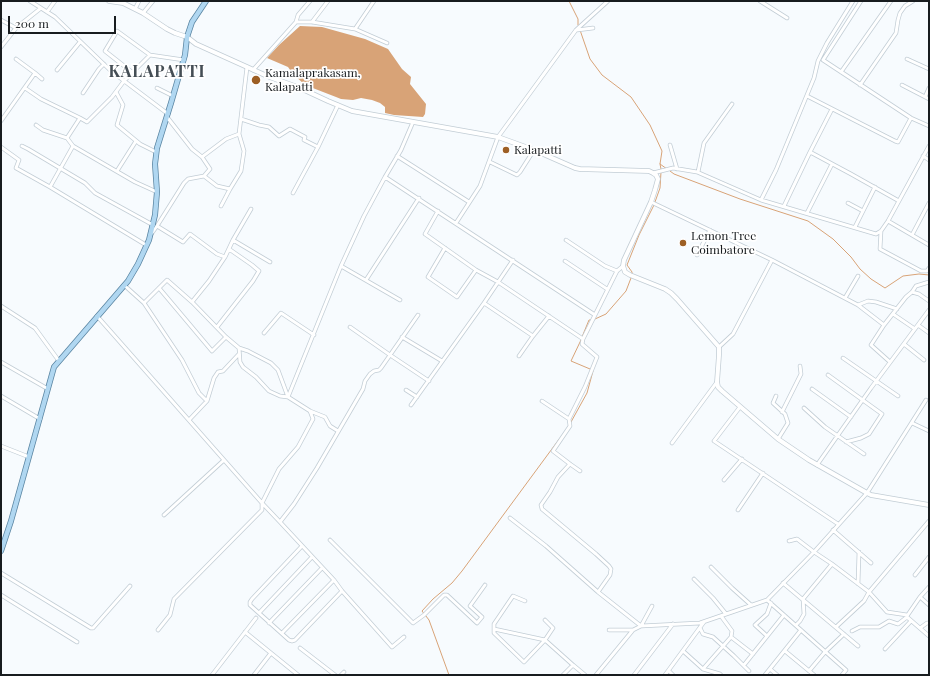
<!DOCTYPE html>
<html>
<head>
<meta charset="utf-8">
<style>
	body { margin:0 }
	#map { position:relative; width:930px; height:676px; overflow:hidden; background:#f7fbfe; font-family:"Playfair Display",serif }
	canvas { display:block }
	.frame { position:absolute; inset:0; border:2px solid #181c1f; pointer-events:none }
	.scale { position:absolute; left:8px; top:16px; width:108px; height:18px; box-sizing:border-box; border:2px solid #181c1f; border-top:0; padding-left:5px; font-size:12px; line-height:14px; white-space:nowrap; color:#181c1f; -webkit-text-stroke:3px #fff; paint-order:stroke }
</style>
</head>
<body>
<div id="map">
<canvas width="930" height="676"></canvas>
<div class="frame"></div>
<div class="scale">200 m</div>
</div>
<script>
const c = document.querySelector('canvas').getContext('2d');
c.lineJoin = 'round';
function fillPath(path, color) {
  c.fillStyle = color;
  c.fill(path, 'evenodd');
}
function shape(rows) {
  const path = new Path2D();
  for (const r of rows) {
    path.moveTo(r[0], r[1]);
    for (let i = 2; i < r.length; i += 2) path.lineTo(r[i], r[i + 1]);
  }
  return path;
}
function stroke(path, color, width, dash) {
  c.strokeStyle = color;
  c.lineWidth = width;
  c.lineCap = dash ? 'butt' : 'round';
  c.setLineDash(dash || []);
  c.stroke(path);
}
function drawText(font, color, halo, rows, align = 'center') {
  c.font = font + ' "Playfair Display",serif';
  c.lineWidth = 3.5;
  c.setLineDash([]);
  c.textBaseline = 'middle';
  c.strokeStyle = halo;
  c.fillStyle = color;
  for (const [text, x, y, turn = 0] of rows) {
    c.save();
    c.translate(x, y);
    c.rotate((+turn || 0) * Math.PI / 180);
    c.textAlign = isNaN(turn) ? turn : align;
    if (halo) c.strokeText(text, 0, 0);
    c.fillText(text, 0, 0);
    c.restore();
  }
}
const water = shape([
	[300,26,322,27,365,39,388,49,402,69,411,77,410,84,426,104,425,114,423,117,394,115,385,113,385,107,380,103,372,100,361,98,353,100,341,99,336,97,305,85,293,74,288,67,267,58,279,45]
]);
const stream = shape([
	[569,1,578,19,578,25],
	[580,30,590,59,602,75,631,97,650,125,662,151,660,164,667,169],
	[660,164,661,169],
	[670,171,674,174,740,199,808,221,833,239,851,257,860,269,871,279,885,288,903,276,919,274,929,275],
	[655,202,660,188,661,172],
	[632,275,632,272,627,265,639,235,654,205],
	[595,319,606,314,626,291,631,278],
	[582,337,589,320,592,320],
	[581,340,571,361,590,369],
	[571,422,587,393,593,371],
	[449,675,429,620,422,611,433,599,452,583,462,571,560,438]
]);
const minor = shape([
	[30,1,55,17,111,71,168,114],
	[760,1,787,18],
	[861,1,823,60,911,118,929,126],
	[135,9,139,1],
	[47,12,55,1],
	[143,13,153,1],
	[1,20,16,28,41,8],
	[296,22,312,22,355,29,387,43],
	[312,22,328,1],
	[355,29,374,1],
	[577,30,593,28],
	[1,47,16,28],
	[16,59,35,73],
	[907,59,929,69],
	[57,70,80,42],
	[253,70,296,22,298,15,310,1],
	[841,72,891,1],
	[133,73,105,51,117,31,150,55],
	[860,85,896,33,898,20,900,13,905,6,913,1],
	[902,85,929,99],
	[25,88,41,99,80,118],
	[157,88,173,96],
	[116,92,123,105,117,125,140,144,156,152],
	[83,93,99,69,104,64],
	[807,96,895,141,898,142,911,118],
	[925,97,929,88],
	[167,117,192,149,202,157,210,169,204,176],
	[241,119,259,125,269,127,279,136,290,129,305,137,304,140,318,147,338,105],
	[1,121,35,73,42,79],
	[413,122,401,150,385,177,595,315],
	[36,125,43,130,67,138],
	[670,145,677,169],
	[22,146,28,149,85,183,95,193,153,225],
	[73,146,135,182,157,192],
	[1,147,19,160,16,168,50,187],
	[810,152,851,174,899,201],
	[397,156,469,202],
	[923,156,929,160],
	[202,157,226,139,239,134],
	[490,162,517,175,520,172,534,150],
	[117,171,136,141],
	[698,172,704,143,732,104],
	[653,173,673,168,697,172,761,200,876,234,881,231,888,221,929,146],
	[385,177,364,216,341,266,400,300],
	[293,193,318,147],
	[761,200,776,170,814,78,818,61,827,43,853,1],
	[651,202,772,260,858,305,884,325],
	[848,203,863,211],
	[221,206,230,189],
	[784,206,810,152,832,109],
	[438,211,425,234,476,270,498,282,583,339],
	[807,213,832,164],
	[888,221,929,245],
	[456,223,480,186,498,137,576,30,608,1],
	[157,226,183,242,190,234,217,254,225,257],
	[855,227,875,187],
	[881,231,880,249,921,271,927,271,929,268],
	[152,233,157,226,184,183,188,179,204,176,217,186,230,189,241,171,244,151,239,134,247,67],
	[912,235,929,203],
	[233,240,270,262],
	[566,240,605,266,617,271],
	[146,245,50,187,73,146,67,138,80,118,87,122,112,97,124,81,150,55,184,60],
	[445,248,428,277,457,297,476,270],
	[697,255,710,230],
	[565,261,607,289],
	[366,280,419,198],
	[124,285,144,303,167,280,192,302,226,337,239,348,248,351,271,363,278,370,288,397,310,411,325,417,330,426,338,431],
	[159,288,212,351,226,337],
	[912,292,916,286,929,282],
	[845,298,858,276],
	[192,302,209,281,225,257,233,240,251,209],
	[144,303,182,360,199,393,207,401],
	[484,303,533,336,549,316],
	[858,305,868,301,876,302,897,309],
	[1,306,35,328,59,361],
	[893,314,915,329],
	[97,316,262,503,280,522,334,580,342,591,392,647,404,637],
	[918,325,929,333],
	[217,327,253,281,259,271,252,265,229,249],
	[350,327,390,355,429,381],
	[264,333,281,313,314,335],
	[402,337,442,361],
	[904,344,924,360],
	[719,347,733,334,772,260],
	[239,348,240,362,243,367,256,377,269,391,280,396,288,397,341,266],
	[519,356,533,336],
	[843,358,898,396],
	[1,362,48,389],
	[890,362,871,345,884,325,906,297,912,292,919,294,929,301],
	[828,375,882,414,869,434,861,438,846,442],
	[812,389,851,417],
	[406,390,417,397],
	[1,396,40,419],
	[776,396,773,403,785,414,788,423,778,439],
	[542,401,569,419],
	[411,405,484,303,513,260],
	[740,407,714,441,838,524],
	[804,408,825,427,864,454],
	[782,412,801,374,800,366],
	[189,420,207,401,214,378,218,372,223,371,239,354],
	[912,423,929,431],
	[672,443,717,382],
	[1,446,29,457],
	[570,464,558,477,550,492,541,505,542,509,596,554,609,566,611,569,610,575,598,592],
	[817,465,871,388,929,310],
	[580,471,570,464,553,451,570,426,569,419,585,387,597,357,582,344,583,339,617,271,623,266],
	[724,480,742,459],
	[738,510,763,473],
	[164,515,224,460],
	[510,518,546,546,598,592,641,626,700,623,767,600,814,552,867,493,926,400],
	[280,522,294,504,317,468,363,389,365,381,370,374,374,371,379,370,381,368,418,315],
	[833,530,871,563],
	[330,540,413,623,424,615,444,595,447,595,477,623,482,617,470,606,485,585],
	[789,541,797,539,814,552,832,564,869,592,887,612,907,615],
	[302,546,252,599,250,602,250,605,289,640,292,641,295,640,342,591],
	[711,567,732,588,751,605],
	[1,573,91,628,93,628,130,586],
	[915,575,929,557],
	[694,579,713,598,726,614],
	[783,583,858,646],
	[858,584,859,552],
	[929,587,920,597,907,616,907,617,929,636],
	[1,595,77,642],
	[920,597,929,605],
	[767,600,846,670,842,675],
	[525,601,513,596,494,624,494,633,524,662,545,640,553,628,545,620],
	[259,613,312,557],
	[721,616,732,631,731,637,753,654],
	[269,623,322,568],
	[796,625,800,621,804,614,803,599,832,564],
	[836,627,864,601,869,592,929,521],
	[700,628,703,634,713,637,734,656,749,671],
	[920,628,927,623,929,623],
	[494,629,545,640,573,665],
	[158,630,170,615,174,599,262,510,262,503,279,469,298,447,313,419,310,411],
	[609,630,633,630],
	[852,631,860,627,879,627,889,621,898,624,907,617],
	[245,632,298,675],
	[282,633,334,580],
	[767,636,755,625,767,614,771,603],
	[300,648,335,675],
	[885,649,911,621],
	[683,651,703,669,720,674,721,675],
	[785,651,814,675],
	[744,665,784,615],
	[703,669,731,637],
	[770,669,777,675],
	[669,671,673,675],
	[809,671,825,652,844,634],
	[212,675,256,618],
	[254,675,271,653],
	[341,675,344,672],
	[563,675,573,665,585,675],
	[596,675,633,630,641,626,652,606],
	[634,675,673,624],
	[665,675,704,622],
	[765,675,801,630]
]);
const secondary = shape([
	[109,1,123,3,143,13,167,29,175,33,187,37,196,44,267,76,300,88,328,101,352,111,498,137,534,150,575,168,580,169,649,171,653,173,656,175,658,179,655,190,651,202,624,260,623,266,625,272,630,275,665,289,671,293,677,299,719,347,719,355,717,382,718,387,722,391,778,439,809,460,867,493,871,495,929,505]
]);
const primary = shape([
	[1,551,11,521,54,367,128,281,138,264,149,240,155,215,157,192,155,164,157,148,171,103,185,55,187,37,192,22,206,1]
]);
const markers = [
	[256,80,5,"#9d5f24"],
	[506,150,4,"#9d5f24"],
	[683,243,4,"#9d5f24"]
];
const poiNames = [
	["Kamalaprakasam,",265,73],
	["Kalapatti",265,87],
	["Kalapatti",514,150],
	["Lemon Tree",691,236],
	["Coimbatore",691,250]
];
const districtNames = [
	["KALAPATTI",157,72]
];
fillPath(water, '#d8a377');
stroke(stream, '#d8a377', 1);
stroke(minor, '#c2cdd5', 4.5);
stroke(secondary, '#c2cdd5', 5.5);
stroke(primary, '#5984a1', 6);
stroke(minor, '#fff', 3);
stroke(secondary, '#fff', 4);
stroke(primary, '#b0d7f1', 4.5);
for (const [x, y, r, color] of markers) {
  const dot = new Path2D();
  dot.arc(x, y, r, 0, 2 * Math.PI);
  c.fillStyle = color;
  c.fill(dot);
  stroke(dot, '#fff', 1.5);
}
drawText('12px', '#181c1f', '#fff', poiNames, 'left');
c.letterSpacing = '1px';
drawText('bold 16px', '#454e55', '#fff', districtNames);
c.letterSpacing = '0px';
</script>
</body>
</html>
